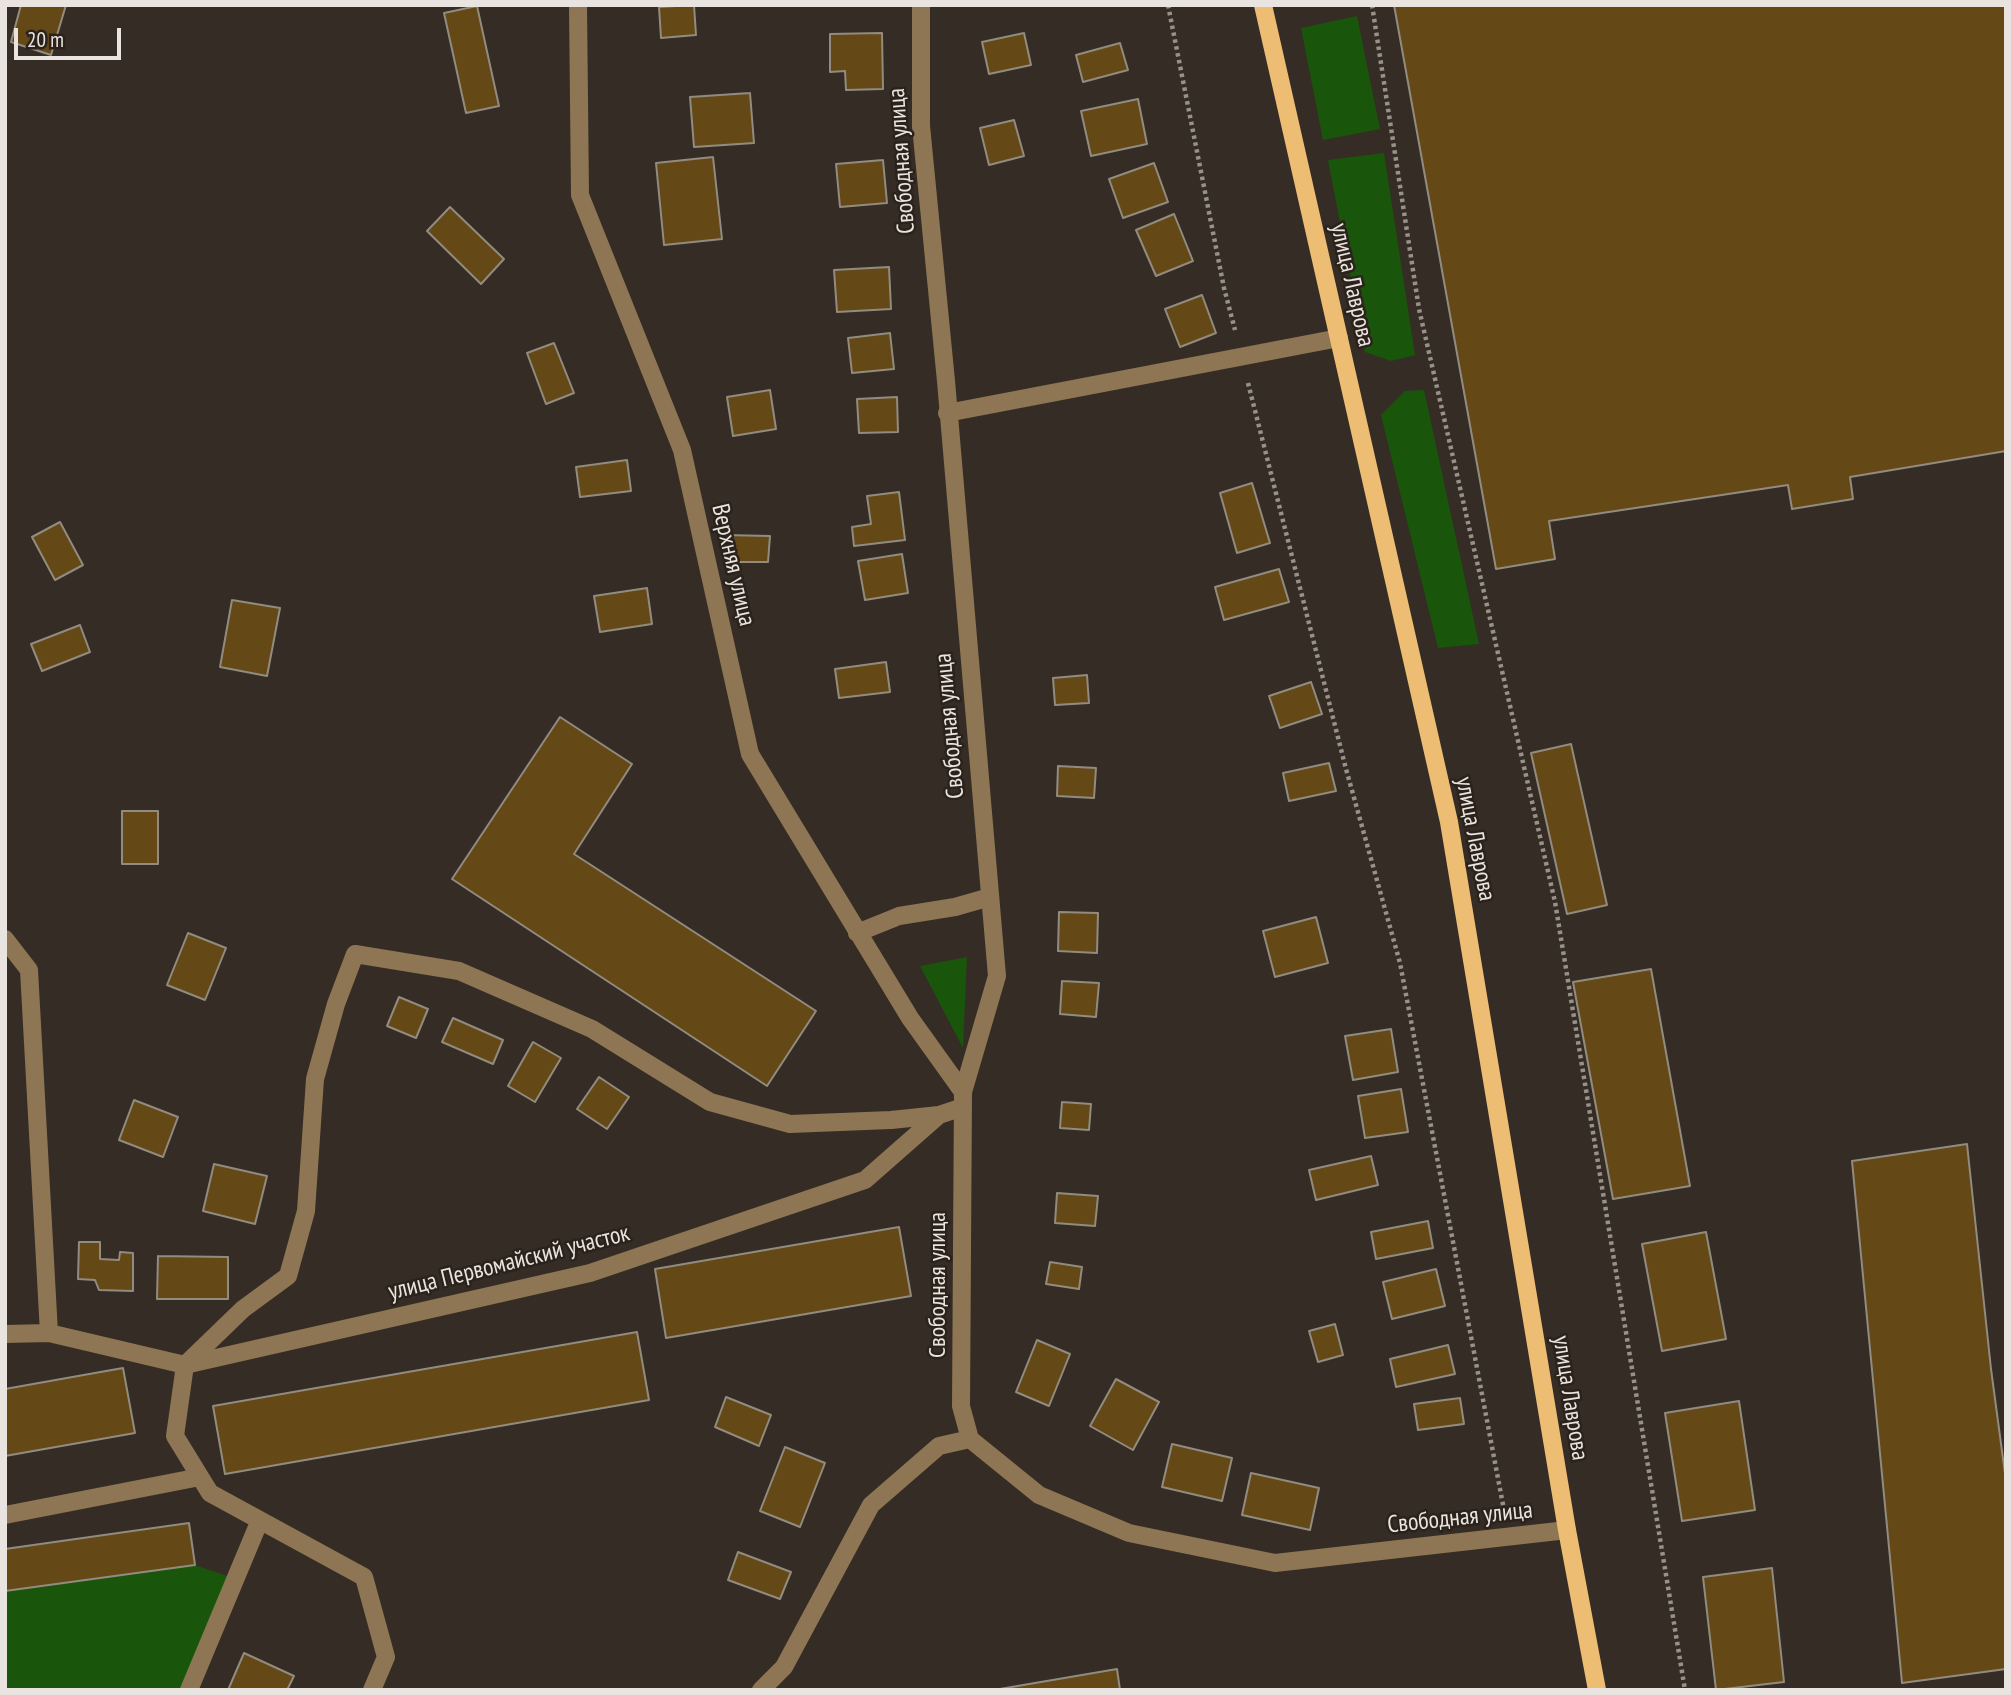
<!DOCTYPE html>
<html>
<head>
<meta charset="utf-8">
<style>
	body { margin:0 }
	#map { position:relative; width:2011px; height:1695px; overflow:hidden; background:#352d25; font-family:"PT Sans Narrow",sans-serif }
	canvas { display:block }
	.frame { position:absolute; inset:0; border:7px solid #e9e4df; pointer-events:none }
	.scale { position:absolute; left:14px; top:28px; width:107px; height:32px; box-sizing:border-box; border:4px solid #e9e4df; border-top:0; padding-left:9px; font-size:21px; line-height:24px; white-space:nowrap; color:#e9e4df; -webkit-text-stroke:5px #2b231b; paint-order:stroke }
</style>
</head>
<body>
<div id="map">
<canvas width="2011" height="1695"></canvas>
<div class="frame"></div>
<div class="scale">20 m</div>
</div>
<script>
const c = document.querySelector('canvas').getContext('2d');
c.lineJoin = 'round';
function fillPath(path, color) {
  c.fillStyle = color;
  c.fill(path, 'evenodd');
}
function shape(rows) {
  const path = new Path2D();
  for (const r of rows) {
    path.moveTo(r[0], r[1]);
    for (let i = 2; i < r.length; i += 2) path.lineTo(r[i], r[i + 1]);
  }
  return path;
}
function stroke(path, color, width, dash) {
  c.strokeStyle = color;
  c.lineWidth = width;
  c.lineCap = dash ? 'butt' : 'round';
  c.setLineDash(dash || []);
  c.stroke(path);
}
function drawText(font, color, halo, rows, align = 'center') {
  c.font = font + ' "PT Sans Narrow",sans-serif';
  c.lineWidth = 5;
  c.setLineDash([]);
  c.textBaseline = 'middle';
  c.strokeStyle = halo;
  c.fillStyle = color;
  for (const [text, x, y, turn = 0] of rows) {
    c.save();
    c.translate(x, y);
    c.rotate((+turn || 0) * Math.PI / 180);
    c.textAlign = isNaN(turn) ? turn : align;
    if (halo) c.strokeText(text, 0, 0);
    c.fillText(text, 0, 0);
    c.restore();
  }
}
const green = shape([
	[1357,16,1380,129,1323,140,1301,28],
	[1384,153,1415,355,1391,361,1365,352,1328,160],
	[1424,390,1479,644,1438,648,1381,415,1405,391],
	[967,957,963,1048,920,966],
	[195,1565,236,1579,189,1690,5,1690,5,1591]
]);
const building = shape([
	[21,5,66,5,51,55,11,42,21,5],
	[694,5,696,35,661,38,659,7,694,5],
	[1394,5,2006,5,2006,451,1850,477,1853,499,1792,509,1788,485,1549,521,1555,559,1496,569,1394,5],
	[477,6,499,106,466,113,444,13,477,6],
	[882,33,883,89,846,90,845,71,830,72,830,34,882,33],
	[1024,33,1031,65,989,74,982,42,1024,33],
	[1120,43,1128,70,1083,82,1076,55,1120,43],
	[750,93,754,143,694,147,690,97,750,93],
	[1138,99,1147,144,1091,156,1081,111,1138,99],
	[1014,120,1024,156,989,165,980,128,1014,120],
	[713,157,722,239,664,245,656,163,713,157],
	[883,160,887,203,840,207,836,164,883,160],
	[1154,163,1168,202,1123,218,1109,179,1154,163],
	[450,207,504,259,481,284,427,231,450,207],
	[1174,214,1193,261,1156,276,1136,230,1174,214],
	[889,267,891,309,837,312,834,270,889,267],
	[1202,295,1216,333,1180,347,1165,309,1202,295],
	[890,333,894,369,852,373,848,338,890,333],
	[554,343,574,393,546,404,527,353,554,343],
	[770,390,776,429,733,436,727,397,770,390],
	[897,397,898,432,859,433,857,399,897,397],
	[627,460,631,491,580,497,576,467,627,460],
	[1252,483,1270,543,1237,553,1220,493,1252,483],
	[899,492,905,540,854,546,852,527,871,524,867,496,899,492],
	[60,522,83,565,55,580,32,537,60,522],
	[724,535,770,536,768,562,725,562,724,535],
	[902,554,908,593,865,600,858,561,902,554],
	[1279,569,1289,602,1224,620,1215,587,1279,569],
	[647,588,652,624,600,632,594,596,647,588],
	[232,600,280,608,267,676,220,667,232,600],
	[80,625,90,652,42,671,31,644,80,625],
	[886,662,890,692,839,698,835,669,886,662],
	[1087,675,1089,703,1055,705,1053,678,1087,675],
	[1311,682,1322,714,1280,728,1269,696,1311,682],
	[560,717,632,764,574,854,816,1011,767,1086,452,879,560,717],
	[1571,744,1607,905,1567,914,1531,753,1571,744],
	[1329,763,1336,791,1289,801,1283,773,1329,763],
	[1058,766,1096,768,1094,798,1057,796,1058,766],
	[122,811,158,811,158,864,122,864,122,811],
	[1059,912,1098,913,1097,953,1058,951,1059,912],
	[1316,917,1328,963,1275,977,1263,931,1316,917],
	[188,933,226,948,205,1000,167,985,188,933],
	[1651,969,1690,1186,1613,1199,1573,982,1651,969],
	[1062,981,1099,983,1096,1017,1060,1014,1062,981],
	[399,997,428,1009,416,1038,387,1026,399,997],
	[453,1018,503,1040,493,1064,442,1042,453,1018],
	[1391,1029,1398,1072,1353,1080,1345,1036,1391,1029],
	[533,1042,561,1058,535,1102,508,1086,533,1042],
	[599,1077,629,1097,607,1129,577,1109,599,1077],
	[1401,1089,1408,1132,1365,1138,1358,1096,1401,1089],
	[134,1100,178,1117,163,1157,119,1140,134,1100],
	[1062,1102,1091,1104,1089,1130,1060,1128,1062,1102],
	[1967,1144,1991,1369,2006,1481,2006,1669,1902,1683,1852,1161,1967,1144],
	[1371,1156,1378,1185,1316,1200,1309,1170,1371,1156],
	[214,1164,267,1176,255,1224,203,1211,214,1164],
	[1057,1193,1098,1196,1095,1226,1055,1223,1057,1193],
	[1428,1221,1433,1248,1376,1259,1371,1232,1428,1221],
	[899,1227,911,1296,666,1338,655,1269,899,1227],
	[1706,1232,1726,1339,1662,1351,1642,1244,1706,1232],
	[79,1242,100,1242,100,1259,119,1260,120,1252,133,1253,133,1291,99,1290,95,1280,78,1279,79,1242],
	[158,1256,228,1257,228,1299,157,1299,158,1256],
	[1050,1262,1082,1267,1079,1289,1046,1284,1050,1262],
	[1436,1269,1445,1306,1392,1319,1383,1282,1436,1269],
	[1335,1324,1343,1355,1318,1362,1309,1331,1335,1324],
	[637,1332,649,1400,225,1474,213,1406,637,1332],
	[1037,1340,1070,1354,1049,1406,1016,1392,1037,1340],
	[1448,1345,1455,1374,1396,1387,1390,1359,1448,1345],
	[123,1368,135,1433,5,1456,5,1389,123,1368],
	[1116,1379,1159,1402,1133,1450,1090,1426,1116,1379],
	[726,1397,771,1415,759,1446,715,1427,726,1397],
	[1460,1398,1464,1424,1418,1430,1414,1404,1460,1398],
	[1739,1401,1755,1510,1682,1521,1665,1413,1739,1401],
	[1172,1444,1232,1458,1222,1501,1162,1487,1172,1444],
	[785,1447,825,1463,800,1527,760,1511,785,1447],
	[1251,1473,1319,1488,1310,1530,1242,1515,1251,1473],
	[189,1523,195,1565,5,1591,5,1549,189,1523],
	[738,1552,791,1572,780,1599,728,1580,738,1552],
	[1772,1568,1784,1682,1716,1690,1703,1577,1772,1568],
	[244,1653,294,1676,287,1690,228,1690,244,1653],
	[1117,1669,1120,1690,994,1690,1117,1669]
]);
const path = shape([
	[1168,5,1224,288,1235,330],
	[1372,5,1419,309,1555,902,1685,1690],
	[1248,383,1346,769,1400,963,1504,1510]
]);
const minor = shape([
	[578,5,580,195,682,450,750,754,910,1018,963,1092],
	[921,5,921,126,946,381,997,976,963,1092,961,1406,970,1439,1039,1495,1129,1533,1275,1563,1567,1530],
	[947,413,1339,338],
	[857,933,899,916,955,907,990,897],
	[5,939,29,970,49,1333],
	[5,1334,49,1333,185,1365,590,1273,865,1180,939,1115],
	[5,1515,200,1477],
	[189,1690,260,1520],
	[372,1690,386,1657,364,1577,210,1493,175,1436,185,1365,243,1309,288,1276,306,1211,315,1079,336,1004,355,954,459,971,592,1029,710,1102,790,1124,891,1120,939,1115,963,1107],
	[761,1690,784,1667,871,1505,939,1446,970,1439]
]);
const major = shape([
	[1263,5,1449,822,1567,1530,1597,1690]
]);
const streetNames = [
	["Свободная улица",902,161,-94],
	["улица Лаврова",1352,285,77],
	["Верхняя улица",733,565,77],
	["Свободная улица",950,726,-95],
	["улица Лаврова",1475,839,79],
	["улица Первомайский участок",509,1263,-14],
	["Свободная улица",938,1285,-90],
	["улица Лаврова",1570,1398,81],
	["Свободная улица",1460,1518,-6]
];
fillPath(green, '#19550b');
fillPath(building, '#644816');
stroke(building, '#928b80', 2);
stroke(path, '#97918a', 4.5, [3.5, 3.5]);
stroke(minor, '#8e7654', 18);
stroke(major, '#edbd74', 18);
drawText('24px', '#e9e4df', '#2b231b', streetNames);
</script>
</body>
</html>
